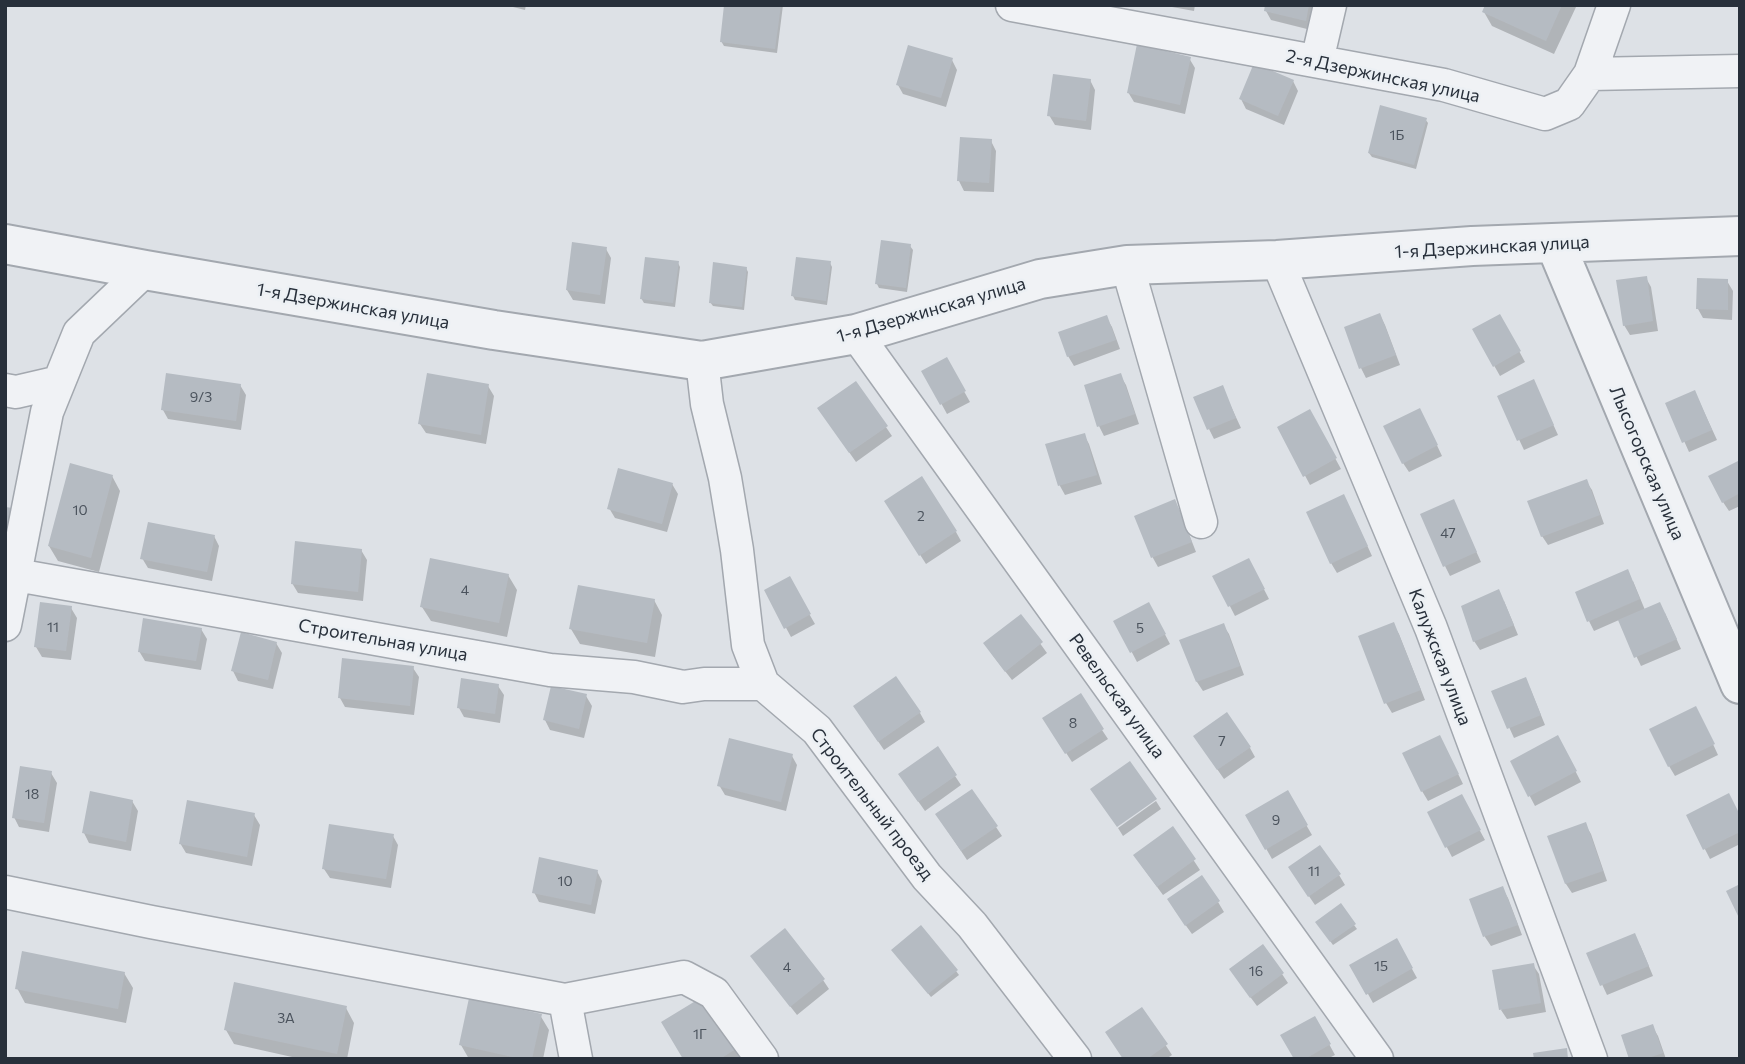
<!DOCTYPE html>
<html>
<head>
<meta charset="utf-8">
<style>
	body { margin:0 }
	#map { position:relative; width:1745px; height:1064px; overflow:hidden; background:#dde1e6; font-family:Commissioner,sans-serif }
	canvas { display:block }
	.frame { position:absolute; inset:0; border:7px solid #28303b; pointer-events:none }
</style>
</head>
<body>
<div id="map">
<canvas width="1745" height="1064"></canvas>
<div class="frame"></div>
</div>
<script>
const c = document.querySelector('canvas').getContext('2d');
c.lineJoin = 'round';
function fillPath(path, color) {
  c.fillStyle = color;
  c.fill(path, 'evenodd');
}
function shape(rows) {
  const path = new Path2D();
  for (const r of rows) {
    path.moveTo(r[0], r[1]);
    for (let i = 2; i < r.length; i += 2) path.lineTo(r[i], r[i + 1]);
  }
  return path;
}
function stroke(path, color, width, dash) {
  c.strokeStyle = color;
  c.lineWidth = width;
  c.lineCap = dash ? 'butt' : 'round';
  c.setLineDash(dash || []);
  c.stroke(path);
}
function drawText(font, color, halo, rows, align = 'center') {
  c.font = font + ' Commissioner,sans-serif';
  c.lineWidth = 5;
  c.setLineDash([]);
  c.textBaseline = 'middle';
  c.strokeStyle = halo;
  c.fillStyle = color;
  for (const [text, x, y, turn = 0] of rows) {
    c.save();
    c.translate(x, y);
    c.rotate((+turn || 0) * Math.PI / 180);
    c.textAlign = isNaN(turn) ? turn : align;
    if (halo) c.strokeText(text, 0, 0);
    c.fillText(text, 0, 0);
    c.restore();
  }
}
const shadow = shape([
	[505,5,526,5,525,10],
	[726,5,783,5,777,53,724,46,721,41],
	[1161,5,1195,5,1194,11],
	[1267,5,1316,5,1311,30,1271,20,1266,11],
	[1487,5,1575,5,1576,7,1554,54,1492,26,1484,12],
	[1189,58,1195,68,1185,114,1134,102,1128,92],
	[952,60,957,70,946,107,903,94,898,85],
	[1090,80,1095,90,1091,130,1055,125,1049,115],
	[1293,81,1298,91,1284,125,1246,109,1241,99],
	[1425,119,1428,123,1416,169,1372,157,1369,153],
	[991,141,996,151,994,192,964,191,959,181],
	[910,246,913,250,907,292,879,288,877,284],
	[606,249,611,258,605,304,573,300,567,290],
	[678,263,680,267,675,307,644,303,641,298],
	[830,263,832,267,827,305,795,300,793,296],
	[746,268,748,272,744,310,713,306,710,302],
	[1646,278,1651,287,1658,331,1630,335,1624,325],
	[1727,281,1733,291,1732,320,1703,318,1698,309],
	[1380,315,1385,325,1400,365,1366,378,1361,368],
	[1500,316,1525,362,1500,376,1474,330],
	[1106,317,1112,327,1120,349,1074,366,1068,356],
	[946,359,970,402,947,414,924,372],
	[1120,375,1126,385,1139,424,1104,436,1099,426],
	[856,383,892,436,856,462,825,418],
	[240,385,246,395,241,430,168,419,163,410],
	[488,386,494,396,486,444,426,433,420,424],
	[1222,387,1241,428,1214,439,1209,429],
	[1538,391,1558,435,1524,450,1499,397],
	[1695,392,1717,440,1689,452,1667,403],
	[1310,412,1341,469,1310,485,1280,428],
	[1425,420,1442,456,1409,472,1403,463],
	[1084,435,1089,444,1102,484,1065,495,1060,486,1048,446],
	[1740,462,1740,506,1729,511,1723,502],
	[112,476,120,491,99,572,58,561,49,546],
	[1586,481,1592,490,1604,524,1548,545,1542,536],
	[672,484,678,494,667,532,615,518,609,508],
	[1174,501,1180,511,1196,552,1158,567,1153,558,1137,517],
	[1349,506,1372,556,1337,573,1331,563],
	[892,511,956,532,961,541,926,564],
	[1458,511,1481,562,1450,576,1445,566],
	[214,536,219,546,212,581,148,568,142,558],
	[361,550,367,560,363,601,298,593,292,583],
	[1254,570,1269,599,1235,616,1215,577],
	[508,575,517,590,507,637,431,621,422,607],
	[789,579,815,624,791,637,766,591],
	[1633,581,1645,610,1665,613,1681,649,1641,666,1619,620,1594,631,1589,621],
	[654,600,662,615,655,657,580,644,571,629],
	[1504,601,1518,635,1480,650,1474,641],
	[1149,604,1170,644,1137,662,1116,622],
	[71,608,77,618,71,660,42,657,36,647],
	[1021,617,1047,653,1012,680,991,653],
	[1393,624,1399,634,1425,700,1392,713,1386,703],
	[1223,625,1229,634,1244,675,1203,691,1197,682,1182,641],
	[201,629,207,639,201,670,145,661,139,651],
	[276,643,282,653,273,689,238,681,233,671],
	[413,668,419,677,414,715,345,707,340,698],
	[498,686,504,695,500,723,464,717,459,708],
	[1530,688,1545,725,1514,738,1493,692],
	[586,696,592,706,584,738,550,730,545,720],
	[920,713,925,722,884,750,861,716],
	[1701,718,1718,755,1675,776,1669,766],
	[1050,728,1102,730,1108,739,1072,762],
	[1201,746,1250,748,1255,757,1224,779],
	[1445,747,1463,784,1428,801,1422,791],
	[1563,747,1581,782,1535,806,1512,762],
	[937,749,961,785,925,811,906,784],
	[792,756,797,765,786,811,725,795,719,785],
	[51,773,57,783,49,832,19,827,14,817],
	[1287,792,1312,835,1272,859,1247,815],
	[1461,796,1485,840,1452,857,1429,813],
	[132,801,138,811,131,851,89,843,84,833],
	[1156,801,1161,809,1123,836,1118,828],
	[254,815,260,825,252,866,186,853,180,843],
	[1688,816,1740,818,1740,844,1710,859],
	[943,824,996,827,1002,836,967,860],
	[1585,824,1591,834,1607,881,1572,893,1566,884,1550,837],
	[1173,829,1200,870,1163,895,1141,865],
	[393,836,398,845,391,888,330,878,324,869],
	[597,871,602,881,595,914,539,902,534,892],
	[1339,875,1345,885,1315,905,1296,877],
	[1502,888,1508,898,1522,935,1491,946,1485,937,1471,900],
	[1218,902,1224,912,1192,934,1174,909],
	[1354,925,1357,929,1333,945,1320,927],
	[1396,940,1417,978,1373,1003,1352,965],
	[1640,945,1653,976,1607,995,1588,954],
	[896,954,956,971,959,975,931,997],
	[758,965,823,980,829,989,797,1015],
	[1533,965,1539,974,1546,1012,1507,1019,1501,1010],
	[124,973,133,988,126,1023,25,1003,17,988],
	[1282,974,1288,983,1257,1006,1237,979],
	[706,996,744,1059,685,1059],
	[346,1008,354,1023,347,1059,301,1059,234,1044,226,1030],
	[1142,1009,1172,1055,1166,1059,1124,1059],
	[540,1015,549,1030,543,1059,469,1059,461,1045],
	[1315,1018,1335,1055,1327,1059,1296,1059],
	[1652,1026,1658,1036,1666,1059,1631,1059]
]);
const building = shape([
	[724,5,781,5,775,49,720,42],
	[1265,5,1309,5,1306,21,1264,11],
	[1485,5,1562,5,1546,41,1482,12],
	[1137,44,1191,57,1180,105,1127,93],
	[908,45,953,58,941,98,896,85],
	[1254,63,1294,80,1278,116,1239,99],
	[1053,74,1091,79,1086,121,1047,116],
	[1380,105,1427,118,1414,165,1368,153],
	[960,137,992,139,989,183,957,181],
	[881,240,911,244,906,288,875,284],
	[572,242,607,247,600,295,566,290],
	[645,257,679,261,673,303,640,299],
	[796,257,831,261,826,301,791,296],
	[713,262,747,267,742,307,709,303],
	[1647,276,1653,321,1623,326,1616,280],
	[1697,278,1728,279,1728,310,1696,309],
	[1380,313,1396,355,1359,369,1344,327],
	[1500,314,1521,351,1493,367,1472,329],
	[1107,315,1116,340,1067,357,1058,332],
	[947,357,966,391,940,405,921,371],
	[166,373,241,384,236,421,161,410],
	[427,373,489,384,481,435,418,424],
	[1121,373,1135,414,1097,427,1084,385],
	[1534,379,1554,425,1517,441,1497,396],
	[856,381,888,426,849,453,817,408],
	[1223,385,1236,418,1207,430,1193,397],
	[1695,390,1712,430,1682,443,1665,403],
	[1420,408,1438,445,1402,464,1383,426],
	[1310,409,1337,458,1303,477,1277,427],
	[1085,433,1097,475,1058,486,1045,444],
	[1740,460,1740,493,1722,503,1708,476],
	[70,463,113,475,91,558,48,546],
	[618,468,673,483,662,524,607,509],
	[922,476,957,531,919,556,884,501],
	[1587,479,1600,515,1541,537,1527,501],
	[1344,494,1368,546,1330,564,1306,512],
	[1175,499,1192,542,1151,558,1134,516],
	[1454,499,1477,552,1443,567,1420,514],
	[5,507,13,508,7,541,5,541],
	[148,522,215,535,207,572,140,559],
	[295,541,362,549,358,592,291,584],
	[430,558,509,574,499,623,420,607],
	[1249,558,1265,589,1228,607,1212,576],
	[1628,569,1640,599,1587,622,1575,592],
	[790,576,811,614,784,629,764,590],
	[578,585,655,599,647,643,569,629],
	[1499,589,1514,625,1473,642,1461,606],
	[40,602,72,606,66,651,34,647],
	[1149,602,1166,634,1130,653,1113,621],
	[1660,602,1677,639,1634,658,1618,620],
	[1021,614,1043,642,1005,672,983,643],
	[143,618,202,628,196,661,138,652],
	[1394,622,1421,690,1384,704,1358,636],
	[1224,623,1240,666,1196,682,1179,640],
	[241,632,277,642,268,680,231,671],
	[342,658,414,666,410,706,338,698],
	[896,676,921,712,878,742,853,706],
	[1526,677,1541,715,1507,729,1491,691],
	[461,678,499,684,495,714,457,708],
	[551,686,587,694,579,729,543,720],
	[1081,693,1104,729,1065,754,1042,718],
	[1696,706,1715,744,1668,767,1649,729],
	[1227,712,1251,747,1217,770,1193,736],
	[1440,735,1459,774,1421,792,1402,753],
	[1558,735,1577,771,1528,797,1510,761],
	[729,738,793,754,781,802,717,786],
	[938,746,957,775,918,802,898,774],
	[1130,761,1157,799,1117,827,1090,789],
	[20,766,52,771,44,823,12,818],
	[972,789,998,826,961,851,935,814],
	[1288,790,1308,825,1265,850,1245,815],
	[90,791,133,800,126,842,82,833],
	[1729,793,1740,815,1740,832,1703,850,1686,815],
	[1462,794,1481,830,1445,848,1427,812],
	[187,800,255,813,247,857,179,844],
	[1586,822,1603,871,1565,884,1547,836],
	[329,824,394,834,386,879,322,869],
	[1173,826,1196,859,1157,887,1133,855],
	[1320,845,1341,874,1308,897,1288,867],
	[539,857,598,870,591,905,532,893],
	[1202,875,1220,901,1185,926,1167,899],
	[1740,884,1740,920,1726,891],
	[1503,886,1518,925,1483,937,1469,899],
	[1341,903,1356,924,1330,942,1315,922],
	[921,925,958,970,928,994,891,950],
	[785,928,825,979,790,1007,750,956],
	[1635,933,1649,966,1600,986,1586,953],
	[1397,938,1413,968,1366,995,1349,965],
	[1263,944,1284,973,1250,998,1229,969],
	[22,951,125,972,118,1009,15,989],
	[1534,963,1541,1003,1499,1010,1492,970],
	[234,982,347,1006,337,1054,224,1030],
	[707,994,739,1047,720,1059,683,1059,661,1022],
	[469,998,542,1014,532,1059,521,1059,459,1045],
	[1142,1007,1168,1044,1147,1059,1123,1059,1105,1032],
	[1315,1016,1331,1044,1305,1059,1294,1059,1280,1035],
	[1653,1024,1663,1053,1645,1059,1629,1059,1621,1035],
	[1567,1048,1568,1059,1534,1059,1533,1053]
]);
const minor = shape([
	[1012,5,1444,85,1545,114,1569,104,1590,74,1740,71],
	[1317,61,1330,5],
	[1590,74,1614,5],
	[1277,260,1431,628,1591,1059],
	[1127,265,1201,522],
	[856,334,1377,1059],
	[702,361,707,404,725,478,737,550,748,645,763,684,817,730,927,877,972,925,1075,1059],
	[5,390,16,392,59,382],
	[5,573,550,670,634,677,683,687,704,684,763,684],
	[5,625,47,412,79,333,145,270],
	[5,892,151,922,565,1000,684,977,714,993,762,1059],
	[565,1000,576,1059]
]);
const tertiary = shape([
	[1555,243,1740,684],
	[5,244,145,270,494,330,702,361,856,334,1040,279,1127,265,1277,260,1472,246,1740,236]
]);
const numberNames = [
	["1Б",1397,135],
	["9/3",201,397],
	["10",80,510],
	["2",921,516],
	["47",1448,533],
	["4",465,590],
	["11",53,627],
	["5",1140,628],
	["8",1073,723],
	["7",1222,741],
	["18",32,794],
	["9",1276,820],
	["11",1314,871],
	["10",565,881],
	["15",1381,966],
	["4",787,967],
	["16",1256,971],
	["3А",286,1018],
	["1Г",700,1034]
];
const streetNames = [
	["2-я Дзержинская улица",1383,76,12],
	["1-я Дзержинская улица",1492,247,-3],
	["1-я Дзержинская улица",353,306,10],
	["1-я Дзержинская улица",931,310,-16],
	["Лысогорская улица",1647,463,67],
	["Строительная улица",383,640,10],
	["Калужская улица",1440,657,69],
	["Ревельская улица",1117,696,54],
	["Строительный проезд",872,804,52]
];
fillPath(shadow, '#0003');
fillPath(building, '#b5bbc2');
stroke(minor, '#a3a8af', 35);
stroke(tertiary, '#a3a8af', 42);
stroke(minor, '#f0f2f5', 32);
stroke(tertiary, '#f0f2f5', 38);
drawText('14px', '#4b535d', null, numberNames);
drawText('18px', '#28303b', '#ecf0f4', streetNames);
</script>
</body>
</html>
